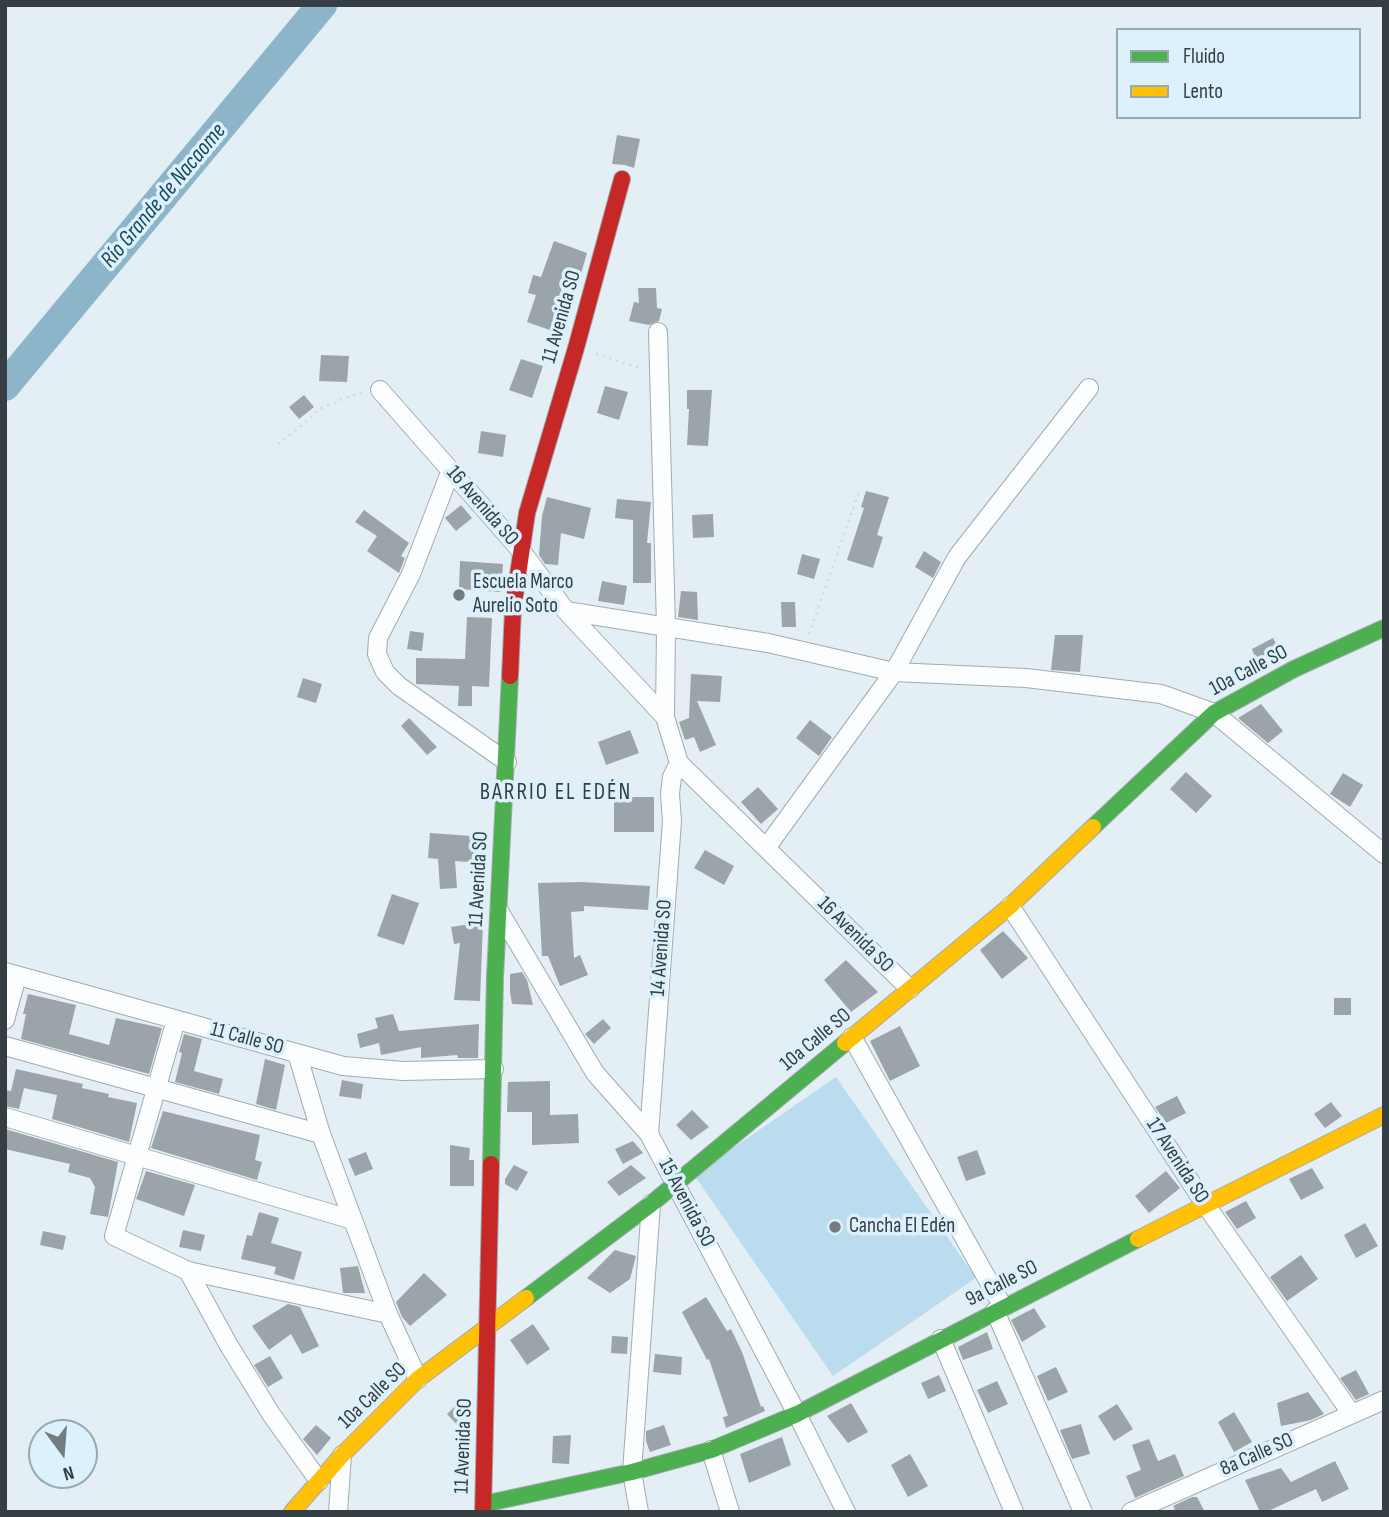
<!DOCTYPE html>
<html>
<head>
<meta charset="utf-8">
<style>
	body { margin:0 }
	#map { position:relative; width:1389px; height:1517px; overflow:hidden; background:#e3eff5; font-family:"Sofia Sans Condensed",sans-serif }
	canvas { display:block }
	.frame { position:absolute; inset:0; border:7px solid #353e42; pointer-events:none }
	.legend { position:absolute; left:1116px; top:28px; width:245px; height:91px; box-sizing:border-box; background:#dcf1fc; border:2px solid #99a9b2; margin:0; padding:9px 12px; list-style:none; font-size:21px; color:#353e42 }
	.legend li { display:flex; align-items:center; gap:14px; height:35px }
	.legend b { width:35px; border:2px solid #99a9b2 }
	.north { position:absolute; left:28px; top:1419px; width:70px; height:70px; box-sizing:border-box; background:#dcf1fc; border:2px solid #99a9b2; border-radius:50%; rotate:164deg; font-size:19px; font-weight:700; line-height:28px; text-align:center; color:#353e42 }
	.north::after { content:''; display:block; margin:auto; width:24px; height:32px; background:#727c81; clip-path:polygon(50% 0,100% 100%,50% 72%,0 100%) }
</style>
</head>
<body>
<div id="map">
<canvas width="1389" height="1517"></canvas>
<div class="frame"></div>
<ul class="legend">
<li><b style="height:9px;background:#4caf50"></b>Fluido</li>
<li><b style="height:9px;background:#ffc107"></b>Lento</li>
</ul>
<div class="north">N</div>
</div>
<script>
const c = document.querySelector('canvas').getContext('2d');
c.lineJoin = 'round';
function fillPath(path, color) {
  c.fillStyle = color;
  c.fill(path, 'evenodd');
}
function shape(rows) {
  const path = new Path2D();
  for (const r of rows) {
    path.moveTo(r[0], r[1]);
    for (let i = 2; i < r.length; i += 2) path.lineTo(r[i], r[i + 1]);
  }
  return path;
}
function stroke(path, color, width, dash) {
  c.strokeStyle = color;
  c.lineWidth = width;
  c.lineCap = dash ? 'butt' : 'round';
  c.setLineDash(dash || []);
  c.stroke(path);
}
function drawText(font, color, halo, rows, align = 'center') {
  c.font = font + ' "Sofia Sans Condensed",sans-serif';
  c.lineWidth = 7;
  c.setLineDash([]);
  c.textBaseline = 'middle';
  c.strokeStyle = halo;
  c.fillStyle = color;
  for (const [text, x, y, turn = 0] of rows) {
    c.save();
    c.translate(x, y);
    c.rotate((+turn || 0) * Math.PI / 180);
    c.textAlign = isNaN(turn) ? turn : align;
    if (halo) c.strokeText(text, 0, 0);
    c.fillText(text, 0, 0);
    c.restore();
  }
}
const green = shape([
	[836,1077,976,1278,833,1376,694,1175]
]);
const river = shape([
	[5,386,322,5]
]);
const building = shape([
	[617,135,640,139,634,168,625,165,612,164],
	[554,241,587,253,578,284,565,279,556,307,570,312,564,335,527,322,536,295,528,293,533,275,541,277],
	[638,288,656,288,657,308,662,309,659,321,649,325,629,321,634,302,639,303],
	[321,355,349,356,347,382,319,381],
	[521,359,543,366,532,398,509,390],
	[605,386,628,392,619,420,597,413],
	[687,390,712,390,708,446,687,445,689,409,687,409],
	[304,395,314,407,299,419,289,407],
	[481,431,506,435,503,457,478,453],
	[866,491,889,497,877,535,883,537,873,568,847,560,864,508,861,507],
	[547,497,591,508,584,539,561,533,558,565,545,564,539,555,542,516],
	[617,499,651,502,647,543,651,543,651,583,633,583,633,520,615,518],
	[461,505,472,518,456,531,445,518],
	[364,510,409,543,401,556,405,558,399,573,367,551,377,536,355,522],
	[713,514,714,537,693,538,692,515],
	[924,551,941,562,933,578,915,567],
	[802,554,820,559,814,579,797,574],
	[460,561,503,564,501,592,459,589],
	[602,581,627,586,624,605,598,601],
	[681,591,697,592,698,620,678,617],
	[781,602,795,602,796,627,782,627],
	[467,617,492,618,489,687,472,686,472,706,458,706,459,686,416,684,416,658,465,659],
	[410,631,424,633,422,651,407,649],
	[1055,635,1083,635,1080,672,1051,670],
	[1273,638,1283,658,1259,670,1252,649],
	[691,674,722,676,720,702,697,701,716,745,700,752,694,737,685,740,679,722,689,718],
	[303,678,322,684,316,703,297,697],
	[1261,704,1283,731,1268,743,1238,718],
	[409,718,437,747,427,755,401,726],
	[810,720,832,737,819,756,796,738],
	[630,730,639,753,606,765,598,742],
	[1186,772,1212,796,1196,813,1170,789],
	[1343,773,1363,785,1350,807,1330,794],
	[758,787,778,809,761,824,741,802],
	[614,797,654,797,654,832,614,832],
	[430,833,485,837,482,863,455,861,457,888,440,889,438,859,428,858],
	[705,850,734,866,724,885,694,868],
	[581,882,650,886,648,910,584,906,584,911,571,912,574,958,580,955,588,975,560,986,548,956,542,956,538,883],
	[392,894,419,903,404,945,377,936],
	[483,922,480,1001,454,1000,460,943,454,944,451,927],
	[1003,931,1028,958,1002,979,980,950],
	[846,960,878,992,851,1012,824,980],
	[522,972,527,980,533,1005,512,1004,510,992,510,974],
	[28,994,76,1005,69,1034,109,1045,116,1018,162,1028,149,1074,21,1039,26,1014,23,1014],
	[1334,998,1351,998,1351,1015,1334,1015],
	[393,1014,399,1031,479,1024,478,1058,458,1058,457,1055,421,1058,421,1047,381,1055,379,1043,360,1048,357,1034,378,1028,375,1018],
	[603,1019,611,1028,594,1044,585,1034],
	[900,1026,920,1066,890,1081,870,1041],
	[184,1034,202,1039,194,1071,223,1079,219,1094,175,1082,182,1053,179,1052],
	[265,1059,285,1065,276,1110,256,1104],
	[16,1069,83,1084,82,1088,109,1094,108,1097,137,1103,129,1142,52,1119,57,1095,24,1088,19,1109,5,1106,5,1090,11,1091],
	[342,1080,363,1084,361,1099,339,1096],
	[550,1081,550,1115,578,1114,579,1143,532,1145,532,1112,507,1112,508,1082],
	[1177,1096,1186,1113,1166,1123,1155,1107],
	[1331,1102,1342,1116,1325,1128,1314,1114],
	[692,1110,709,1127,691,1140,676,1125],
	[163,1111,260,1135,255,1160,262,1162,257,1180,151,1148],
	[5,1129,118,1162,108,1217,90,1214,95,1187,90,1178,68,1172,70,1164,5,1149],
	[633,1141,643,1153,623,1164,615,1149],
	[450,1145,470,1148,469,1160,474,1160,474,1186,450,1186],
	[977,1150,986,1174,966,1181,957,1157],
	[366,1152,373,1169,355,1176,348,1159],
	[514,1165,528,1172,517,1191,505,1184,505,1179],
	[631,1165,646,1178,619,1196,607,1182],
	[1312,1168,1324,1188,1301,1200,1289,1179],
	[146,1171,195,1185,184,1216,136,1199],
	[1166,1171,1180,1188,1149,1213,1135,1196],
	[1246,1201,1256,1218,1237,1229,1225,1212],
	[259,1212,279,1218,271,1243,302,1252,294,1280,274,1274,276,1267,241,1259,247,1235,252,1236],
	[1365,1223,1378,1246,1356,1258,1344,1235],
	[183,1230,205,1235,201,1251,179,1247],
	[43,1231,66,1236,63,1250,40,1245],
	[615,1250,636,1256,630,1279,610,1293,587,1278],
	[1301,1255,1318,1279,1287,1301,1270,1277],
	[358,1266,365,1293,343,1293,340,1268],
	[424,1273,447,1295,410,1326,402,1317,396,1302],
	[706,1297,727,1331,731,1329,742,1352,761,1407,763,1406,765,1411,726,1428,723,1417,728,1416,709,1359,707,1360,682,1312],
	[288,1304,300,1307,319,1346,302,1354,291,1334,269,1350,252,1326],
	[1034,1308,1046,1327,1022,1342,1011,1320],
	[533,1324,550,1349,527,1365,510,1340],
	[987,1332,993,1349,963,1360,958,1347],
	[612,1336,628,1337,627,1354,611,1353],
	[655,1354,682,1357,681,1375,653,1372],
	[270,1356,283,1378,268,1387,254,1365],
	[1056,1367,1068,1392,1048,1401,1037,1376],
	[1356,1370,1369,1394,1356,1400,1340,1378],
	[939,1375,946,1391,928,1399,921,1383],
	[997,1381,1008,1404,988,1413,977,1390],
	[1308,1392,1324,1414,1311,1420,1281,1426,1277,1403],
	[464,1398,471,1405,470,1422,462,1430,447,1414],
	[851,1403,868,1432,848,1443,827,1416],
	[1117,1404,1133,1429,1114,1441,1098,1416],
	[1234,1412,1252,1442,1234,1452,1218,1422],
	[1081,1424,1090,1454,1072,1459,1060,1430],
	[316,1425,331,1438,317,1455,303,1439],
	[664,1425,671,1445,650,1452,646,1441,646,1431],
	[571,1435,569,1464,552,1463,553,1436],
	[782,1437,791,1465,749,1483,740,1454],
	[1149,1439,1158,1461,1175,1454,1184,1476,1135,1498,1126,1476,1141,1470,1132,1445],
	[910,1454,928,1486,908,1497,891,1465],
	[1335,1461,1349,1489,1322,1502,1316,1489,1266,1512,1260,1512,1245,1480,1281,1468,1291,1482],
	[1192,1497,1197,1497,1205,1512,1170,1512,1175,1509,1173,1506]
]);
const path = shape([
	[596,354,643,369],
	[278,444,305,423,319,409,350,396,363,393],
	[809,634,860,489]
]);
const street = shape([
	[658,332,666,626,665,717,679,763,910,989],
	[380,390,522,552,566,611,665,717],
	[451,470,411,574,378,638,377,654,385,672,399,686,507,762],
	[566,611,768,643,894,672,1026,678,1161,694,1214,713,1384,854],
	[766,848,894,672,957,557,1089,388],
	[1010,906,1205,1204,1351,1413],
	[499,911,595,1073,649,1134,797,1414,846,1512],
	[5,972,343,1066,403,1071,494,1069],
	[5,1020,17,976],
	[176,1020,114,1236,188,1271,388,1314],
	[852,1037,1003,1307],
	[5,1046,321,1134],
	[297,1053,321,1134,388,1314,418,1379],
	[5,1117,353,1220],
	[649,1134,672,821,670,794,672,777,679,763],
	[188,1271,228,1344,271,1414,319,1481],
	[995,1311,1083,1512],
	[941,1339,1014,1512],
	[711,1450,730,1512],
	[338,1512,342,1455],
	[639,1512,632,1472,651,1204],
	[1131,1512,1384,1400]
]);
const fast = shape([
	[1093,827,1214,713,1294,669,1384,628],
	[491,1164,495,977,510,676],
	[526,1298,651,1204,845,1043],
	[484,1504,632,1472,711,1450,797,1414,1138,1239]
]);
const slow = shape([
	[845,1043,1010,906,1093,827],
	[1138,1239,1384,1115],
	[292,1512,342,1455,418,1379,526,1298]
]);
const jam = shape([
	[510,676,513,609,527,513,576,348,622,179],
	[483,1512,491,1164]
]);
const markers = [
	[459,595,7,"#727c81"],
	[835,1227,7,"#727c81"]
];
const streetNames = [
	["11 Avenida SO",562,317,-74],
	["16 Avenida SO",482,506,49],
	["10a Calle SO",1249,671,-28],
	["11 Avenida SO",479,879,-87],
	["16 Avenida SO",855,935,45],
	["14 Avenida SO",662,948,-86],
	["11 Calle SO",247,1039,15],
	["10a Calle SO",816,1040,-40],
	["17 Avenida SO",1177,1161,57],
	["15 Avenida SO",686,1203,62],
	["9a Calle SO",1002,1284,-27],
	["10a Calle SO",373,1396,-44],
	["11 Avenida SO",464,1446,-88],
	["8a Calle SO",1257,1455,-24]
];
const poiNames = [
	["Escuela Marco",473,583],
	["Aurelio Soto",473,607],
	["Cancha El Edén",849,1227]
];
const waterNames = [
	["Río Grande de Nacaome",164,196,-50]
];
const neighbourhoodNames = [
	["BARRIO EL EDÉN",556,793]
];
fillPath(green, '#badcee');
stroke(river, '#8cb5c9', 30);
fillPath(building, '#9ba4a9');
stroke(street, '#a2abb0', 20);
stroke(fast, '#a2abb0', 18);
stroke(slow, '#a2abb0', 18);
stroke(jam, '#a2abb0', 18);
stroke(path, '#d4d7d9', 2.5, [2, 5]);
stroke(street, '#fbfdfe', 18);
stroke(fast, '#4caf50', 16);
stroke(slow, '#ffc107', 16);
stroke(jam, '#c62828', 16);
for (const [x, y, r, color] of markers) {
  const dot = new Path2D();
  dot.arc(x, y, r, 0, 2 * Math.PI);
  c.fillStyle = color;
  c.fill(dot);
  stroke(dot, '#dcf1fc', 2.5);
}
drawText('21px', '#353e42', '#dcf1fc', streetNames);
drawText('21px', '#353e42', '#dcf1fc', poiNames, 'left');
drawText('italic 23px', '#1b485c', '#dcf1fc', waterNames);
c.letterSpacing = '2px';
drawText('23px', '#353e42', '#dcf1fc', neighbourhoodNames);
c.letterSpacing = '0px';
</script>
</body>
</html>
